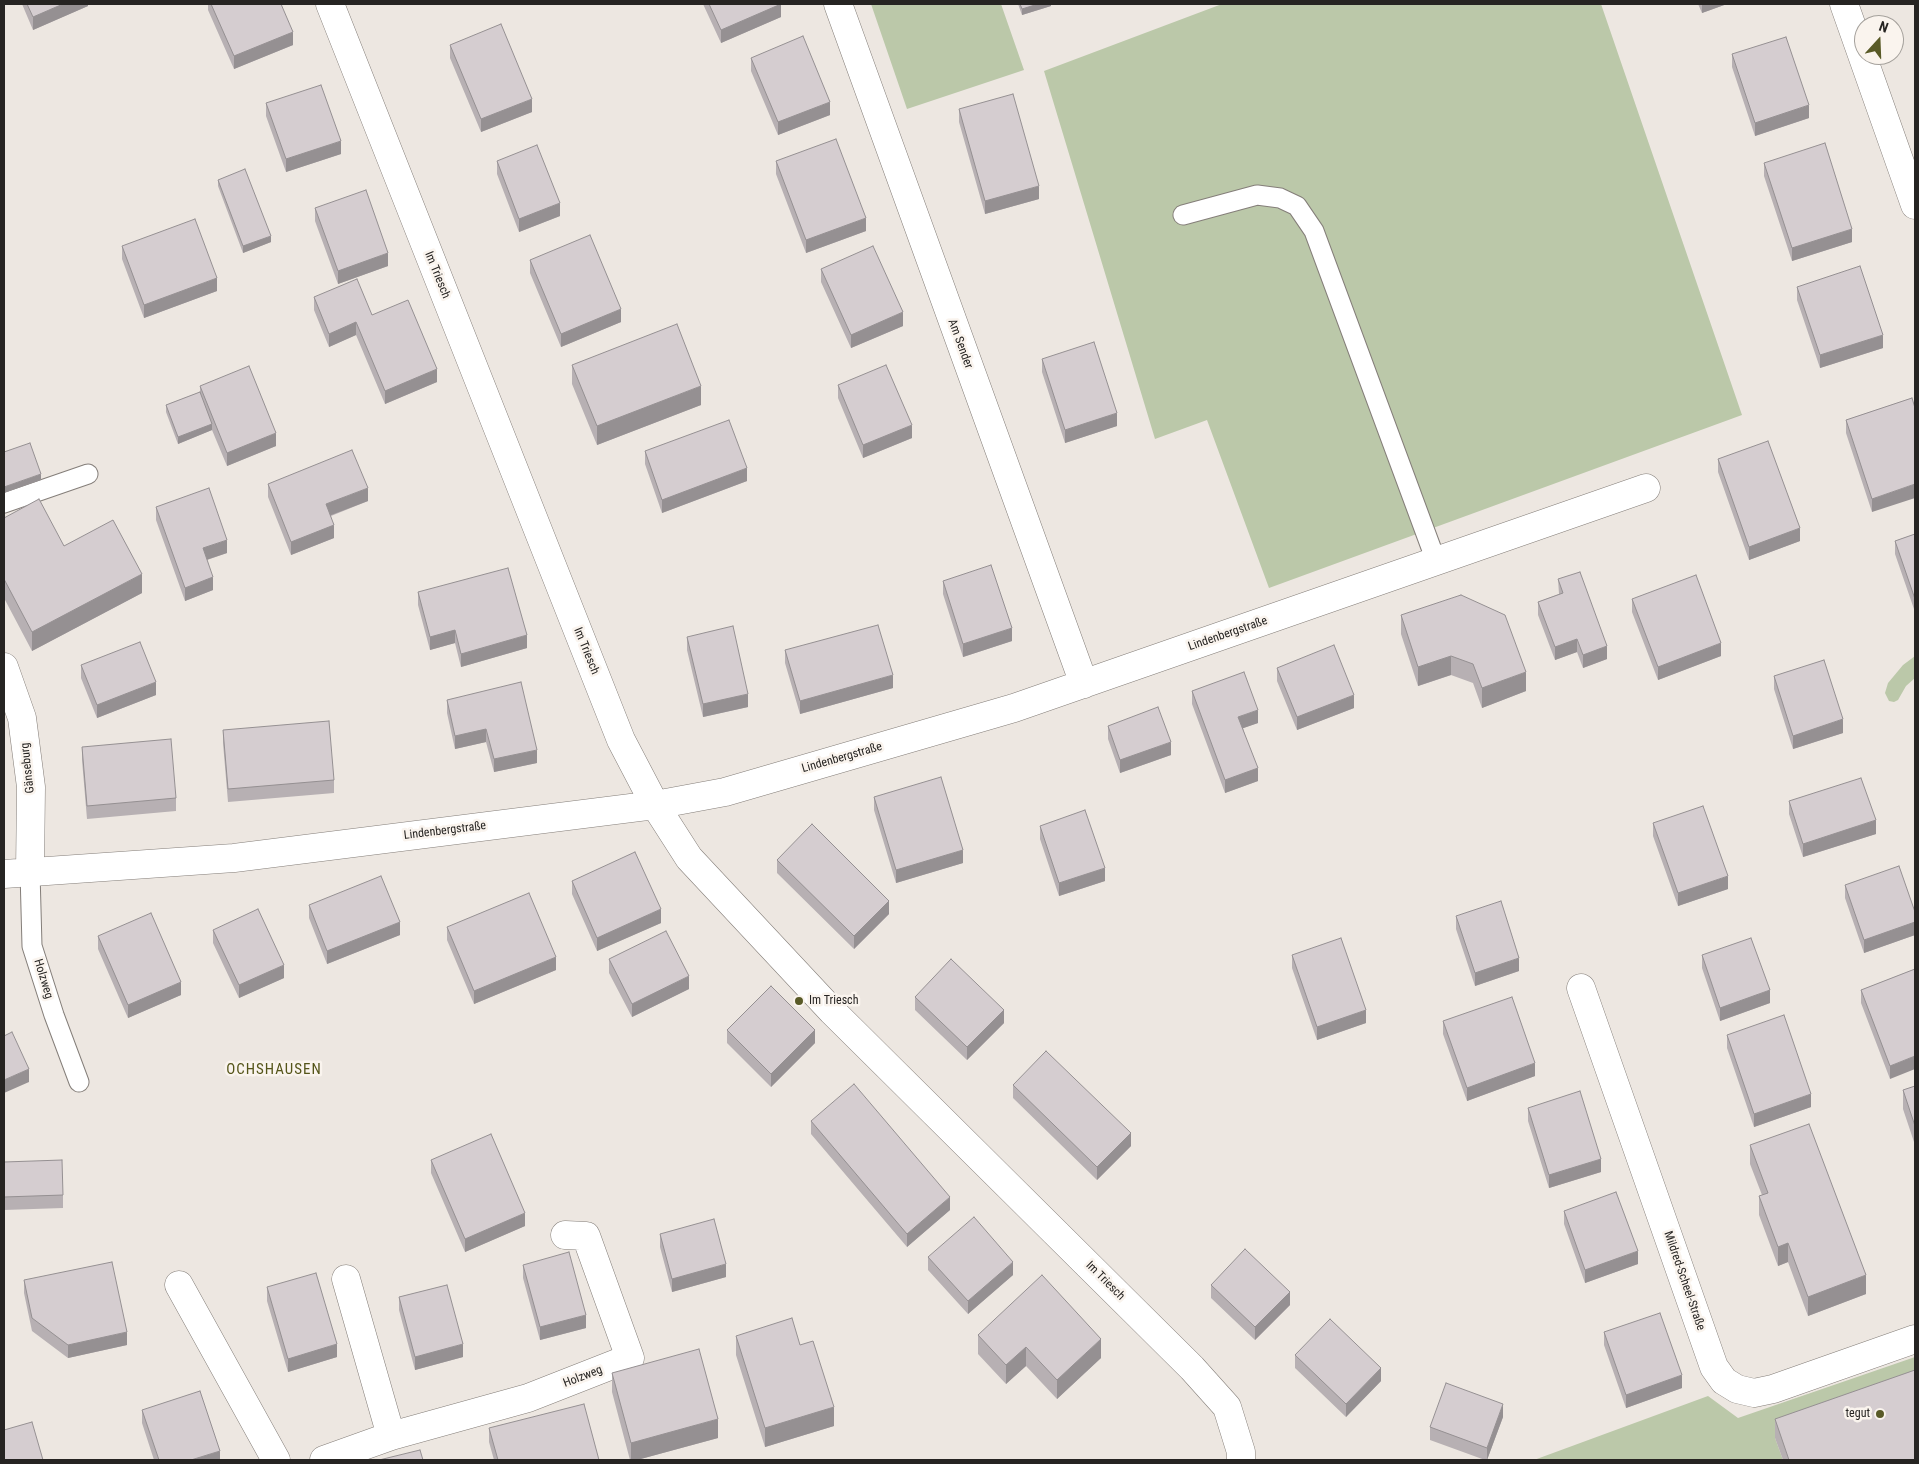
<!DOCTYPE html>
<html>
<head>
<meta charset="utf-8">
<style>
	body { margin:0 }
	#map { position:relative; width:1919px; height:1464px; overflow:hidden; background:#ede7e1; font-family:"Roboto Condensed",sans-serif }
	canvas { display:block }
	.frame { position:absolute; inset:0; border:5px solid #262422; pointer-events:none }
	.north { position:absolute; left:1854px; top:15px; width:50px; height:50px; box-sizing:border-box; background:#faf4ee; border:1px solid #a5a19c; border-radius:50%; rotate:20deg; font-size:14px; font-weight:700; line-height:20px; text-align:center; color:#262422 }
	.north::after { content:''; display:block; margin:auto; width:18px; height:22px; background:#595a27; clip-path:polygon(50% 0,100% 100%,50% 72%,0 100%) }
</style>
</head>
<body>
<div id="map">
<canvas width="1919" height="1464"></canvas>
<div class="frame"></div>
<div class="north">N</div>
</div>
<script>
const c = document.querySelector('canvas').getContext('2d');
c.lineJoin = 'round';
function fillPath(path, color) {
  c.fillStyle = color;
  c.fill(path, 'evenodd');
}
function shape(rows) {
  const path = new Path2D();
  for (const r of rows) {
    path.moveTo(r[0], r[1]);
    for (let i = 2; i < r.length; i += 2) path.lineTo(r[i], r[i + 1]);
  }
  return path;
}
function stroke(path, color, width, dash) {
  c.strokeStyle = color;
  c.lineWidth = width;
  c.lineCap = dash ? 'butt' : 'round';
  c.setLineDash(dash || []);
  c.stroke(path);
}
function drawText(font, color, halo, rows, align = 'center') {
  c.font = font + ' "Roboto Condensed",sans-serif';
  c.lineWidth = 5;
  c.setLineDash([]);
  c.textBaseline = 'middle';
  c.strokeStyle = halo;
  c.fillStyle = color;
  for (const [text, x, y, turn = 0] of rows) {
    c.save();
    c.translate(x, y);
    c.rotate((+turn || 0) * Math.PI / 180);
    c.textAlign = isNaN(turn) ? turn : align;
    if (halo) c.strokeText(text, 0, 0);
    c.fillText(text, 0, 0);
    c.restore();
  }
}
const green = shape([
	[871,4,1001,4,1024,70,907,109],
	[1222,4,1601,4,1742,415,1269,588,1207,420,1155,439,1044,71],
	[1915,656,1915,678,1906,686,1898,700,1894,702,1889,701,1885,693,1888,683,1903,665],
	[1915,1357,1915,1389,1775,1438,1783,1460,1534,1460,1708,1396,1738,1418]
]);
const lane = shape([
	[1183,215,1257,195,1280,198,1297,206,1314,231,1436,561],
	[4,503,88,474],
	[30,872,32,946,54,1015,79,1082]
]);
const street = shape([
	[330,4,621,740,655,805,689,858,832,1011,1192,1368,1227,1407,1241,1452,1241,1460],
	[838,4,1084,684],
	[1844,4,1915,205],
	[4,667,22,718,31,787,30,872],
	[4,874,234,858,655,805,725,792,1014,708,1646,488],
	[1581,988,1714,1367,1724,1381,1737,1389,1754,1393,1773,1389,1915,1339],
	[346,1279,391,1436],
	[179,1285,276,1460],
	[324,1460,391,1436,528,1398,630,1358,586,1236,565,1235]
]);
const wall = shape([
	[22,4,88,4,88,6,33,30],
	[208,4,281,4,293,45,234,69,208,10],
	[703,4,781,4,781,17,721,43],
	[1018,4,1051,4,1051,6,1022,15],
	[1698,4,1727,4,1702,13],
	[450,45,532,112,481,132,450,58],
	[1732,54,1809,118,1755,136,1732,67],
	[751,58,830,115,778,135,751,71],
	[266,103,341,154,286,172,266,116],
	[959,109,1039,199,985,214,959,122],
	[497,161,560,216,519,232,497,174],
	[776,161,866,231,806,253,776,174],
	[1764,163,1852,242,1792,261,1764,176],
	[218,180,271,242,243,253,218,186],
	[315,208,388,266,338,284,315,221],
	[122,246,217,291,144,318,122,259],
	[530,260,621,322,561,347,530,273],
	[821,269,903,326,851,348,821,282],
	[1797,287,1883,348,1820,368,1797,300],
	[314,297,372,315,437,382,385,404,356,335,329,347,314,310],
	[1042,359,1117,426,1065,443,1042,372],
	[572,365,701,405,597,445,572,384],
	[838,385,912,438,863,458,838,398],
	[200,386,276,446,227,466,212,430,178,444,166,412,166,405,200,392],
	[1912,398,1872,512,1846,433,1846,420],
	[645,451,747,481,662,513,645,464],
	[1718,459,1800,541,1749,560,1718,472],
	[268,484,368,501,331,516,334,538,291,555,268,497],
	[156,507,227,553,207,560,213,590,185,601,156,520],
	[4,518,64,546,142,593,32,651,4,598],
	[1915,534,1915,612,1895,554,1895,541],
	[1558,579,1607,659,1583,668,1577,652,1555,660,1538,615,1538,602,1559,594],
	[943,581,1012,641,963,657,943,594],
	[418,592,527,648,461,667,455,643,430,650,418,605],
	[1632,599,1721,656,1658,680,1632,612],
	[1401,615,1526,691,1482,708,1473,683,1451,675,1418,686,1401,634],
	[687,637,748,707,703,717,687,650],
	[785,650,893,688,800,714,785,663],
	[81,665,156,695,97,718,81,678],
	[1277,668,1354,708,1297,730,1277,681],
	[1774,676,1843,733,1793,749,1774,689],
	[1192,691,1258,723,1243,728,1258,781,1225,793,1192,704],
	[447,700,537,763,494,772,486,742,455,749,447,713],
	[1108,726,1171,755,1120,773,1108,739],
	[223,730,334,780,334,793,228,802,223,743],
	[82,747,176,798,176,811,87,819,82,760],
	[874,797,963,863,896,883,874,810],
	[1789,801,1876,834,1803,857,1789,814],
	[1653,823,1728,889,1678,906,1653,836],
	[1040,826,1105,881,1059,896,1040,839],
	[777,860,889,914,854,949,777,873],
	[572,881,661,923,597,951,572,894],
	[1845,885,1915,912,1915,935,1864,953,1845,898],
	[309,905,400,935,327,964,309,918],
	[1456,916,1519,971,1475,986,1456,929],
	[447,927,556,970,474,1004,447,940],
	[213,930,284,978,239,998,213,943],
	[98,936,181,995,128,1018,98,949],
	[1292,955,1366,1023,1317,1040,1292,968],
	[1702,955,1770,1003,1720,1021,1702,968],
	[609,959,689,989,632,1017,609,973],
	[1915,969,1890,1079,1861,1003,1861,990],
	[915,997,1004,1023,967,1060,915,1010],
	[1443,1021,1535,1076,1467,1101,1443,1034],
	[727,1030,815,1043,771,1087,727,1043],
	[1727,1035,1811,1107,1754,1127,1727,1048],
	[1013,1085,1131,1146,1097,1180,1013,1098],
	[1915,1086,1915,1145,1903,1109,1903,1090],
	[1528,1108,1601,1172,1549,1188,1528,1121],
	[811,1121,950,1210,907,1247,811,1134],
	[1750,1145,1866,1294,1808,1316,1788,1262,1778,1266,1759,1215,1759,1196,1762,1195,1750,1164],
	[431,1160,525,1226,465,1252,431,1173],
	[4,1162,63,1195,63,1208,4,1210],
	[1564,1211,1638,1264,1585,1283,1564,1224],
	[660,1234,726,1277,672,1292,660,1247],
	[928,1257,1013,1275,968,1314,928,1270],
	[523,1265,586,1328,540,1340,523,1278],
	[24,1280,127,1345,68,1358,32,1331,24,1293],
	[1211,1285,1290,1305,1255,1340,1211,1298],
	[267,1287,337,1357,288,1372,267,1301],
	[399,1297,463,1357,415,1370,399,1310],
	[1604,1332,1682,1388,1626,1408,1604,1345],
	[978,1335,1101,1358,1057,1399,1026,1366,1006,1384,978,1354],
	[736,1336,800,1345,834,1426,765,1447,736,1355],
	[1295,1355,1381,1381,1346,1417,1295,1368],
	[612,1373,718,1438,637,1460,630,1460,612,1392],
	[142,1410,220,1460,154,1460,142,1423],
	[1503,1417,1487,1460,1485,1460,1430,1440,1430,1427],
	[1775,1419,1915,1460,1783,1460,1775,1438],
	[489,1428,599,1460,494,1460,489,1442]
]);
const shadedWall = shape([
	[63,4,88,4,88,6,33,30,33,17],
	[781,4,781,17,721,43,721,30],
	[1038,4,1051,4,1051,6,1022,15,1022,9],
	[1702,4,1727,4,1702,13],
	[293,32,293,45,234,69,234,56],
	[532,99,532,112,481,132,481,119],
	[830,102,830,115,778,135,778,122],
	[1809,105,1809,118,1755,136,1755,123],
	[341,141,341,154,286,172,286,159],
	[1039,186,1039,199,985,214,985,201],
	[560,203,560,216,519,232,519,219],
	[866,218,866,231,806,253,806,240],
	[1852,229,1852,242,1792,261,1792,248],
	[271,236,271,242,243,253,243,246],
	[388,253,388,266,338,284,338,271],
	[217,278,217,291,144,318,144,305],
	[621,309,621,322,561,347,561,334],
	[903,312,903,326,851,348,851,335],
	[356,322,356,335,329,347,329,334],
	[1883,335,1883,348,1820,368,1820,355],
	[437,369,437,382,385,404,385,391],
	[701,386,701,405,597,445,597,426],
	[1117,413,1117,426,1065,443,1065,430],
	[212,424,212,430,178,444,178,437],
	[912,425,912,438,863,458,863,445],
	[276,433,276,446,227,466,227,453],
	[747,468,747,481,662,513,662,500],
	[41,474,41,480,4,493,4,487],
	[1915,484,1915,498,1872,512,1872,499],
	[368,488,368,501,326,517,326,504],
	[334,525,334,538,291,555,291,542],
	[1800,528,1800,541,1749,560,1749,547],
	[227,540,227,553,203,561,203,548],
	[142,574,142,593,32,651,32,632],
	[213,577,213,590,185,601,185,588],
	[1012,628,1012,641,963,657,963,644],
	[455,630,455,643,430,650,430,637],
	[527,635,527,648,461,667,461,654],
	[1577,639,1577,652,1555,660,1555,647],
	[1721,643,1721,656,1658,680,1658,667],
	[1607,646,1607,659,1583,668,1583,655],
	[1451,656,1451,675,1418,686,1418,667],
	[1526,672,1526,691,1482,708,1482,688],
	[893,675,893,688,800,714,800,701],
	[156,682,156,695,97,718,97,705],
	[748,694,748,707,703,717,703,704],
	[1354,695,1354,708,1297,730,1297,717],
	[1258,710,1258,723,1238,730,1238,717],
	[1843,719,1843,733,1793,749,1793,736],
	[486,729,486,742,455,749,455,736],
	[1171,742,1171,755,1120,773,1120,760],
	[537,750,537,763,494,772,494,759],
	[1258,768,1258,781,1225,793,1225,780],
	[1876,820,1876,834,1803,857,1803,844],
	[963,850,963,863,896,883,896,870],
	[1105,868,1105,881,1059,896,1059,883],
	[1728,876,1728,889,1678,906,1678,893],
	[889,901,889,914,854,949,854,936],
	[661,909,661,923,597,951,597,938],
	[400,922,400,935,327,964,327,951],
	[1915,922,1915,935,1864,953,1864,940],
	[556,957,556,970,474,1004,474,991],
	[1519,958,1519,971,1475,986,1475,973],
	[284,965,284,978,239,998,239,985],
	[689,976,689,989,632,1017,632,1004],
	[181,982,181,995,128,1018,128,1005],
	[1770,990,1770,1003,1720,1021,1720,1008],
	[1004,1010,1004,1023,967,1060,967,1047],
	[1366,1010,1366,1023,1317,1040,1317,1027],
	[815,1030,815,1043,771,1087,771,1074],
	[1915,1056,1915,1069,1890,1079,1890,1066],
	[1535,1063,1535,1076,1467,1101,1467,1088],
	[29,1069,29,1082,4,1093,4,1080],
	[1811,1094,1811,1107,1754,1127,1754,1114],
	[1131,1133,1131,1146,1097,1180,1097,1167],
	[1601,1159,1601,1172,1549,1188,1549,1175],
	[950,1197,950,1210,907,1247,907,1234],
	[525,1213,525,1226,465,1252,465,1239],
	[1788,1243,1788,1262,1778,1266,1778,1247],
	[1638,1251,1638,1264,1585,1283,1585,1270],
	[1013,1262,1013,1275,968,1314,968,1301],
	[726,1264,726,1277,672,1292,672,1279],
	[1866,1275,1866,1294,1808,1316,1808,1297],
	[1290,1292,1290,1305,1255,1340,1255,1327],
	[586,1315,586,1328,540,1340,540,1327],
	[127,1332,127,1345,68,1358,68,1345],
	[1101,1339,1101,1358,1057,1399,1057,1380],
	[337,1344,337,1357,288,1372,288,1359],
	[463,1344,463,1357,415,1370,415,1357],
	[1026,1347,1026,1366,1006,1384,1006,1365],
	[1381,1368,1381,1381,1346,1417,1346,1404],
	[1682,1375,1682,1388,1626,1408,1626,1395],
	[1503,1404,1503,1417,1487,1460,1487,1448],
	[834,1407,834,1426,765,1447,765,1428],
	[718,1419,718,1438,637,1460,631,1460,631,1443],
	[220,1451,220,1460,191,1460]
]);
const building = shape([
	[27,4,63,4,33,17,27,4],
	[211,4,281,4,293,32,234,56,211,4],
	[709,4,781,4,721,30,709,4],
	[1020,4,1038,4,1022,9,1020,4],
	[501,24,532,99,481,119,450,45,501,24],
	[803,36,830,102,778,122,751,58,803,36],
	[1786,37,1809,105,1755,123,1732,54,1786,37],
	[321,85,341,141,286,159,266,103,321,85],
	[1013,94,1039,186,985,201,959,109,1013,94],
	[836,139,866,218,806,240,776,161,836,139],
	[1825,143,1852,229,1792,248,1764,163,1825,143],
	[537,145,560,203,519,219,497,161,537,145],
	[245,169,271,236,243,246,218,180,245,169],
	[366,190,388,253,338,271,315,208,366,190],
	[195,219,217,278,144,305,122,246,195,219],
	[590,235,621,309,561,334,530,260,590,235],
	[873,246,903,312,851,335,821,269,873,246],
	[1860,266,1883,335,1820,355,1797,287,1860,266],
	[357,279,372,315,408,300,437,369,385,391,356,322,329,334,314,297,357,279],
	[677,324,701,386,597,426,572,365,677,324],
	[1094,342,1117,413,1065,430,1042,359,1094,342],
	[886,365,912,425,863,445,838,385,886,365],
	[249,366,276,433,227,453,200,386,249,366],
	[200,392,212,424,178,437,166,405,200,392],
	[1912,398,1915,408,1915,484,1872,499,1846,420,1912,398],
	[729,420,747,468,662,500,645,451,729,420],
	[1768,441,1800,528,1749,547,1718,459,1768,441],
	[30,443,41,474,4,487,4,452,30,443],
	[352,450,368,488,326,504,334,525,291,542,268,484,352,450],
	[209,488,227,540,203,548,213,577,185,588,156,507,209,488],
	[39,499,64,546,113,520,142,574,32,632,4,579,4,518,39,499],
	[1915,534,1915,599,1895,541,1915,534],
	[991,565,1012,628,963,644,943,581,991,565],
	[508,568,527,635,461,654,455,630,430,637,418,592,508,568],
	[1580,572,1607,646,1583,655,1577,639,1555,647,1538,602,1563,593,1558,579,1580,572],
	[1696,575,1721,643,1658,667,1632,599,1696,575],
	[1461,595,1505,615,1526,672,1482,688,1473,664,1451,656,1418,667,1401,615,1461,595],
	[878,625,893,675,800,701,785,650,878,625],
	[733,626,748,694,703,704,687,637,733,626],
	[140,642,156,682,97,705,81,665,140,642],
	[1334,645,1354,695,1297,717,1277,668,1334,645],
	[1824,660,1843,719,1793,736,1774,676,1824,660],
	[1244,672,1258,710,1238,717,1258,768,1225,780,1192,691,1244,672],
	[521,682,537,750,494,759,486,729,455,736,447,700,521,682],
	[1158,707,1171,742,1120,760,1108,726,1158,707],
	[329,721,334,780,228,789,223,730,329,721],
	[171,739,176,798,87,806,82,747,171,739],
	[941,777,963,850,896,870,874,797,941,777],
	[1861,778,1876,820,1803,844,1789,801,1861,778],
	[1703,806,1728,876,1678,893,1653,823,1703,806],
	[1085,810,1105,868,1059,883,1040,826,1085,810],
	[812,824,889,901,854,936,777,860,812,824],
	[635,852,661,909,597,938,572,881,635,852],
	[1899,866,1915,912,1915,922,1864,940,1845,885,1899,866],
	[381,876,400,922,327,951,309,905,381,876],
	[529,893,556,957,474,991,447,927,529,893],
	[1501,901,1519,958,1475,973,1456,916,1501,901],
	[258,909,284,965,239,985,213,930,258,909],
	[151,913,181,982,128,1005,98,936,151,913],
	[666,931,689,976,632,1004,609,959,666,931],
	[1341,938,1366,1010,1317,1027,1292,955,1341,938],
	[1751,938,1770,990,1720,1008,1702,955,1751,938],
	[951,959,1004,1010,967,1047,915,997,951,959],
	[1915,969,1915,1056,1890,1066,1861,990,1915,969],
	[771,986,815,1030,771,1074,727,1030,771,986],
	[1512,997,1535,1063,1467,1088,1443,1021,1512,997],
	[1784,1015,1811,1094,1754,1114,1727,1035,1784,1015],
	[12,1032,29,1069,4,1080,4,1036,12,1032],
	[1046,1051,1131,1133,1097,1167,1013,1085,1046,1051],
	[854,1084,950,1197,907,1234,811,1121,854,1084],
	[1915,1086,1915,1126,1903,1090,1915,1086],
	[1580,1091,1601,1159,1549,1175,1528,1108,1580,1091],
	[1809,1124,1866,1275,1808,1297,1788,1243,1778,1247,1759,1196,1768,1193,1750,1145,1809,1124],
	[491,1134,525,1213,465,1239,431,1160,491,1134],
	[62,1160,63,1195,4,1197,4,1162,62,1160],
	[1616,1192,1638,1251,1585,1270,1564,1211,1616,1192],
	[974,1217,1013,1262,968,1301,928,1257,974,1217],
	[714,1219,726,1264,672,1279,660,1234,714,1219],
	[1245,1249,1290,1292,1255,1327,1211,1285,1245,1249],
	[569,1252,586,1315,540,1327,523,1265,569,1252],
	[112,1262,127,1332,68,1345,32,1318,24,1280,112,1262],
	[316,1273,337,1344,288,1359,267,1287,316,1273],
	[1042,1275,1101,1339,1057,1380,1026,1347,1006,1365,978,1335,1042,1275],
	[447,1285,463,1344,415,1357,399,1297,447,1285],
	[1660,1313,1682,1375,1626,1395,1604,1332,1660,1313],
	[792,1318,800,1345,813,1341,834,1407,765,1428,736,1336,792,1318],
	[1330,1319,1381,1368,1346,1404,1295,1355,1330,1319],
	[699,1349,718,1419,631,1443,612,1373,699,1349],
	[1915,1370,1915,1460,1789,1460,1775,1419,1915,1370],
	[1446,1383,1503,1404,1487,1448,1430,1427,1446,1383],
	[200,1391,220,1451,191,1460,159,1460,142,1410,200,1391],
	[584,1404,599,1460,498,1460,489,1428,584,1404],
	[32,1422,43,1460,4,1460,4,1430,32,1422],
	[420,1450,423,1460,379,1460,420,1450]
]);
const markers = [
	[799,1001,5,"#595a27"],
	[1880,1414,5,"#595a27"]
];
const streetNames = [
	["Im Triesch",437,275,68],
	["Am Sender",960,344,70],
	["Lindenbergstraße",1228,634,-19],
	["Im Triesch",586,651,68],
	["Lindenbergstraße",842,758,-16],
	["Gänseburg",28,768,-96],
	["Lindenbergstraße",445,831,-7],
	["Holzweg",43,979,73],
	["Im Triesch",1105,1281,45],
	["Mildred-Scheel-Straße",1684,1281,71],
	["Holzweg",583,1377,-21]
];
const poiNames = [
	["Im Triesch",809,1001],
	["tegut",1870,1414,"right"]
];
const quarterNames = [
	["OCHSHAUSEN",274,1070]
];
fillPath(green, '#bbc8a9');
stroke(lane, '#847e79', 21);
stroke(street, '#847e79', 29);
stroke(lane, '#fff', 19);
stroke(street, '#fff', 28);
fillPath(wall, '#b7b0b3');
fillPath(shadedWall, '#959092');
fillPath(building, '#d5cdd0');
stroke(building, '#959092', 1);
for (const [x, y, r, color] of markers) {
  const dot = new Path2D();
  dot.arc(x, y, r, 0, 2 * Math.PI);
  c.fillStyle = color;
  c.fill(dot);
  stroke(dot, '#faf4ee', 2);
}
drawText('12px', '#262422', '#faf4ee', streetNames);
drawText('12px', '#262422', '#faf4ee', poiNames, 'left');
c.letterSpacing = '1px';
drawText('15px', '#55551a', '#faf4ee', quarterNames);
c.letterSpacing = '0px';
</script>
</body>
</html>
